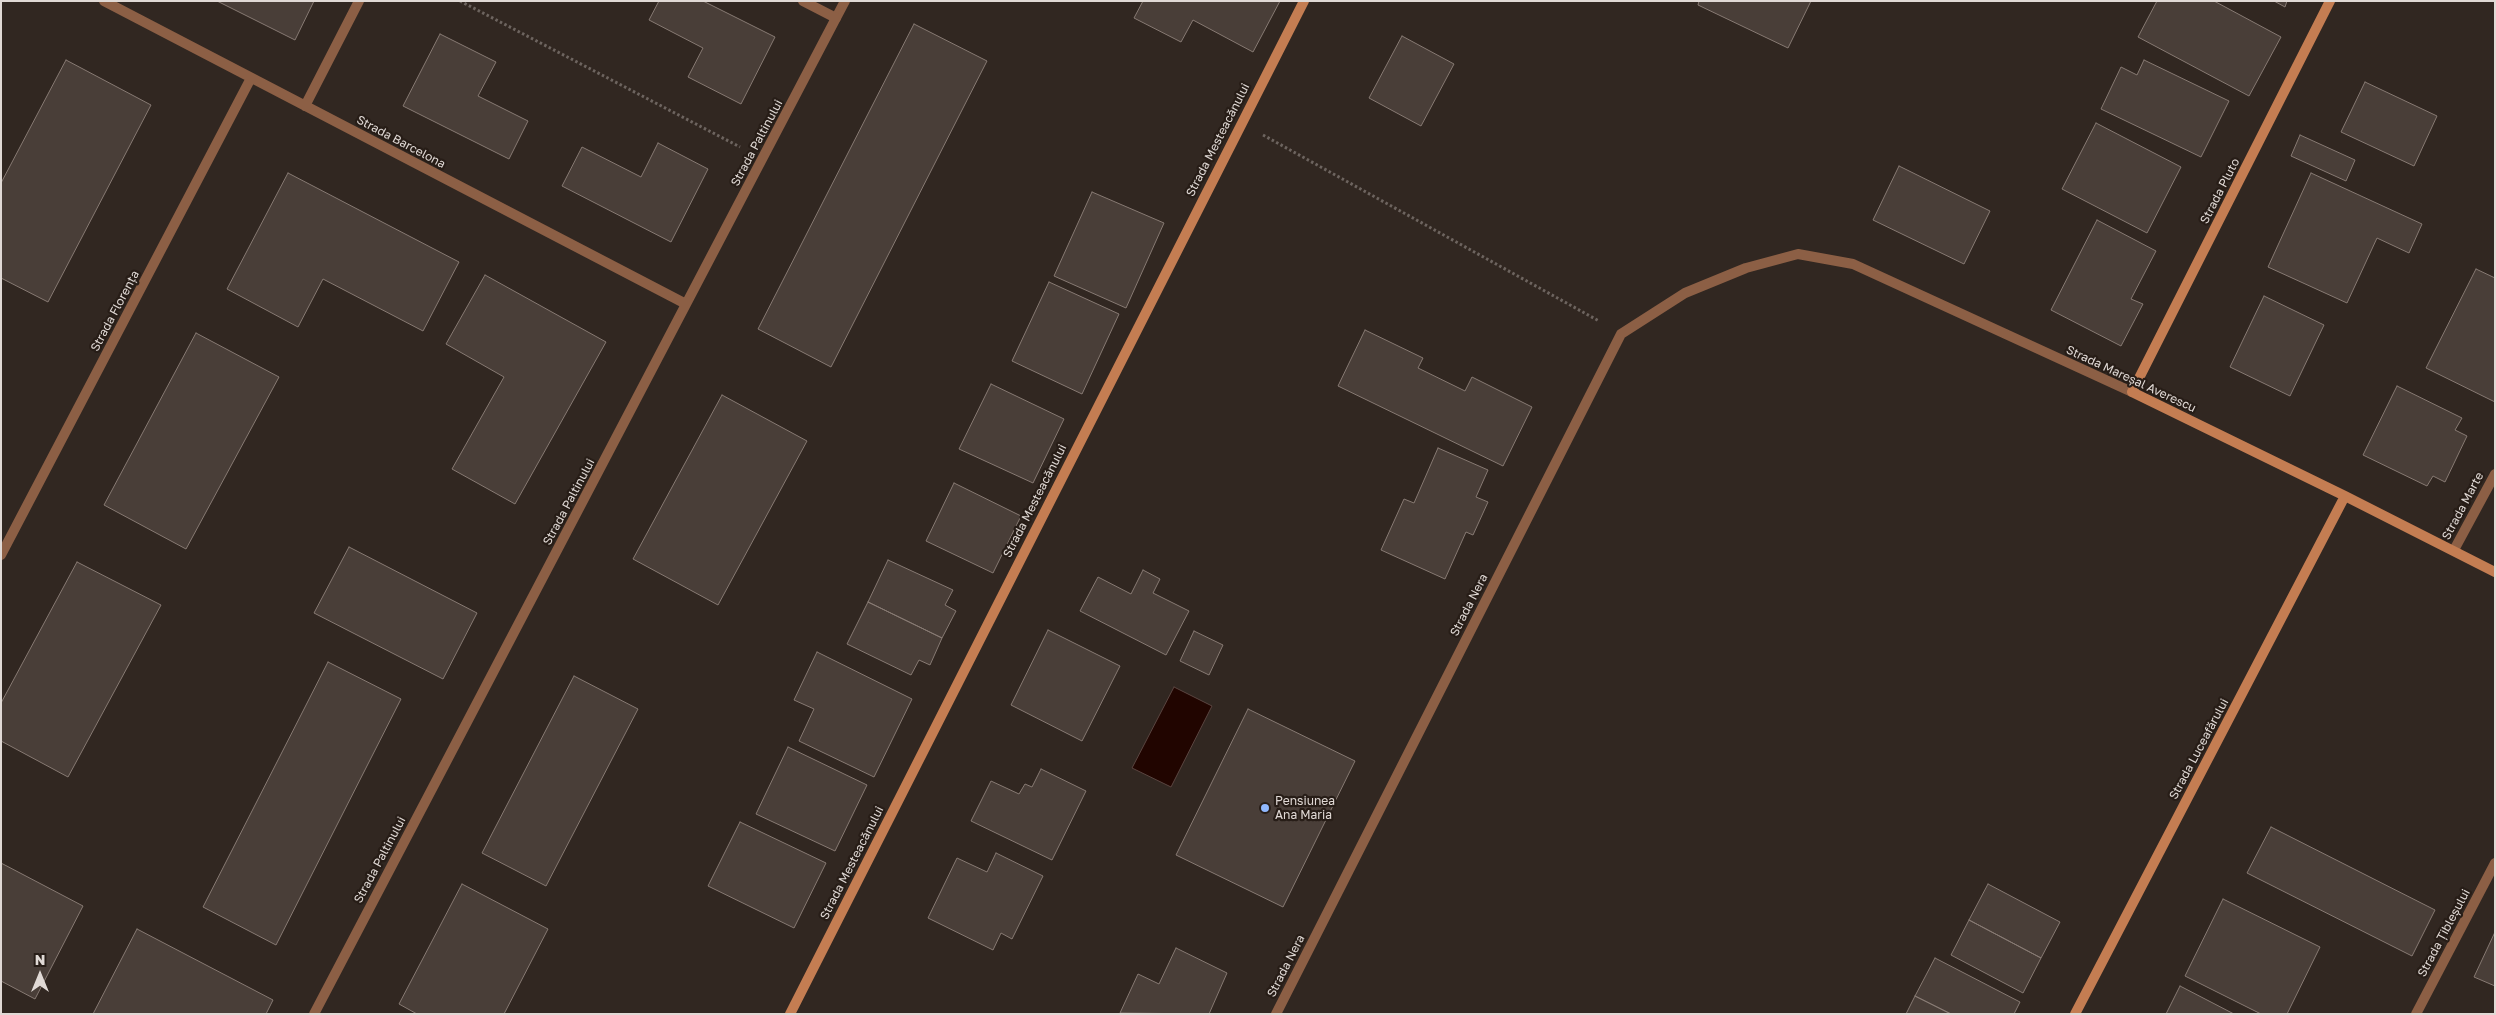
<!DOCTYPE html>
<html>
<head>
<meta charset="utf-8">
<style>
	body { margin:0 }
	#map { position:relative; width:2496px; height:1015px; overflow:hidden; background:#312721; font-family:"Golos Text",sans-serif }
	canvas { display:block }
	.frame { position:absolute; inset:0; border:2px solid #e0d9d5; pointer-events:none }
	.north { position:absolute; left:15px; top:950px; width:50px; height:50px; -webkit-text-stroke:4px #271d17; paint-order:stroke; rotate:0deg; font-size:14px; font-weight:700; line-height:20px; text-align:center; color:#e0d9d5 }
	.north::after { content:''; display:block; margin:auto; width:18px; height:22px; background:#e0d9d5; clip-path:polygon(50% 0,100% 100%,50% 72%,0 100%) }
</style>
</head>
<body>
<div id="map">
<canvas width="2496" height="1015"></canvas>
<div class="frame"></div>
<div class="north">N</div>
</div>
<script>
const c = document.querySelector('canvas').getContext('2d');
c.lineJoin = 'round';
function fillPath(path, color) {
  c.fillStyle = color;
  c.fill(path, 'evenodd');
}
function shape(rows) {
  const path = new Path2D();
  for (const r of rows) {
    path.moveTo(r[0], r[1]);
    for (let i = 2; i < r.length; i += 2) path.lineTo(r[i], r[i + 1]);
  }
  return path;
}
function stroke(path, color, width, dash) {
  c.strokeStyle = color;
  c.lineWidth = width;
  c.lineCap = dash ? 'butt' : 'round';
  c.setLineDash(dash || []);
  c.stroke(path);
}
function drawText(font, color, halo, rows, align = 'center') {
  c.font = font + ' "Golos Text",sans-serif';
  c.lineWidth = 4.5;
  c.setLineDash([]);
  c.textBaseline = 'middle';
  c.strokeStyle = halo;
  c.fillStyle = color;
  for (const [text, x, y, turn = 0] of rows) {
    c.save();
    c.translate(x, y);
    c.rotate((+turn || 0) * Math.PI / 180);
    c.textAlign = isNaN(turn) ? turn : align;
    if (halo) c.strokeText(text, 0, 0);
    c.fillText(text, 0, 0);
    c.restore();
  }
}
const water = shape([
	[1174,687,1212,706,1171,787,1132,768,1174,687]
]);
const building = shape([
	[217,1,314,1,295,40,217,1],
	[659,1,703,1,775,37,741,104,688,77,703,48,649,20,659,1],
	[1143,1,1280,1,1253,52,1193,20,1181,42,1134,18,1143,1],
	[1699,1,1811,1,1788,48,1698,5,1699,1],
	[2157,1,2214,1,2281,37,2249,96,2138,37,2157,1],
	[2274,1,2287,1,2285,7,2274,1],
	[914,24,987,61,831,367,758,329,914,24],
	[440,34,496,62,478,96,528,121,509,159,403,106,440,34],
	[1402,36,1454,64,1421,126,1369,98,1402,36],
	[66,60,151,105,48,302,1,278,1,183,66,60],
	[2144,60,2229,101,2201,157,2101,109,2121,67,2137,75,2144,60],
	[2365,82,2437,116,2414,166,2341,132,2365,82],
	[2096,123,2181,167,2147,233,2062,189,2096,123],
	[2300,135,2355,160,2346,181,2291,156,2300,135],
	[658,143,708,169,671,242,562,186,582,147,641,177,658,143],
	[1899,166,1990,211,1964,264,1873,220,1899,166],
	[288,173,459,262,423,331,323,279,298,327,227,289,288,173],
	[2311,173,2422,224,2409,253,2377,238,2347,303,2268,267,2311,173],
	[1092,192,1164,223,1126,308,1054,276,1092,192],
	[2097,220,2156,251,2131,299,2143,304,2121,346,2051,310,2097,220],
	[2476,269,2495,278,2495,402,2426,368,2476,269],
	[485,275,606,342,515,504,452,469,504,377,446,344,485,275],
	[1049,282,1119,314,1082,394,1012,361,1049,282],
	[2264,296,2324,325,2290,396,2230,367,2264,296],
	[1365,330,1423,358,1418,368,1465,391,1472,377,1532,407,1503,466,1338,386,1365,330],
	[196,333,279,377,186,549,104,505,196,333],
	[991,384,1064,419,1033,483,959,449,991,384],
	[2397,386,2462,418,2455,430,2467,436,2445,482,2433,476,2427,486,2363,455,2397,386],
	[722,395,807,441,718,605,633,559,722,395],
	[1438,448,1488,470,1476,497,1488,502,1473,535,1466,532,1445,579,1381,550,1404,499,1414,503,1438,448],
	[954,483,1021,516,993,573,926,541,954,483],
	[349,547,477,613,443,679,314,613,349,547],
	[888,560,953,590,945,605,956,611,942,638,868,602,888,560],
	[77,562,161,605,68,777,1,741,1,703,77,562],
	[1143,570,1160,579,1153,593,1189,611,1166,655,1080,611,1098,577,1131,594,1143,570],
	[868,602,942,638,930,665,919,660,911,675,847,644,868,602],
	[1048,630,1120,666,1082,741,1011,705,1048,630],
	[1194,631,1223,645,1209,675,1180,661,1194,631],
	[817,652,912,699,874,777,799,741,814,709,794,700,817,652],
	[328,662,401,699,276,945,203,907,328,662],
	[574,676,638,709,546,886,482,853,574,676],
	[1248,709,1355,761,1283,907,1176,855,1248,709],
	[788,747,867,785,835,851,756,814,788,747],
	[1041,769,1086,791,1052,860,971,821,991,781,1019,794,1025,784,1032,787,1041,769],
	[740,822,826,863,794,928,708,886,740,822],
	[2271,827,2435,910,2412,956,2247,873,2271,827],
	[996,853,1043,876,1012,939,1001,933,993,950,928,918,957,858,987,872,996,853],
	[1,863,83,906,35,999,1,981,1,863],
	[462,884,548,929,504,1014,417,1014,399,1004,462,884],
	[1988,884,2060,922,2041,958,1969,920,1988,884],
	[2223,899,2320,947,2287,1014,2261,1014,2185,976,2223,899],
	[1969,920,2041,958,2023,993,1951,955,1969,920],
	[137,929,273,1000,266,1014,93,1014,137,929],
	[2495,932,2495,986,2474,977,2495,932],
	[1176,948,1227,973,1209,1014,1120,1013,1138,974,1159,984,1176,948],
	[1935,958,2020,1002,2014,1014,1951,1014,1915,996,1935,958],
	[2180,986,2234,1014,2166,1014,2180,986],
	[1915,996,1951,1014,1906,1014,1915,996]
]);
const path = shape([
	[460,1,740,147],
	[1263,135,1599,321]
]);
const lane = shape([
	[836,18,845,1]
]);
const street = shape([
	[104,1,686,304],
	[305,106,359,1],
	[2454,550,2495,474],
	[1,555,251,78],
	[314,1014,836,18,803,1],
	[1276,1014,1621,334,1685,293,1746,268,1798,254,1853,264,2132,392],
	[2416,1014,2495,863]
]);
const secondary = shape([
	[2330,1,2132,392,2345,496,2495,572],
	[790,1014,1304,1],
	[2075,1014,2345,496]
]);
const markers = [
	[1265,808,5,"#90b8fd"]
];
const streetNames = [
	["Strada Mesteacănului",1218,140,-63],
	["Strada Barcelona",401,142,28],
	["Strada Paltinului",757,143,-62],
	["Strada Pluto",2220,191,-63],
	["Strada Florența",115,311,-62],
	["Strada Mareșal Averescu",2131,379,25],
	["Strada Mesteacănului",1035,501,-63],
	["Strada Paltinului",569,502,-62],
	["Strada Marte",2463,506,-62],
	["Strada Nera",1469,605,-63],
	["Strada Luceafărului",2199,749,-62],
	["Strada Paltinului",380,860,-62],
	["Strada Mesteacănului",852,863,-63],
	["Strada Țibleșului",2444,933,-62],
	["Strada Nera",1286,966,-63]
];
const poiNames = [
	["Pensiunea",1275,801],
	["Ana Maria",1275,815]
];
fillPath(water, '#210500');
stroke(water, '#5a4540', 1);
fillPath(building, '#493e38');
stroke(building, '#877a73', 1);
stroke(path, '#6d645f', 3, [2.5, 2.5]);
stroke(lane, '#8c5f45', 10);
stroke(street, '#8c5f45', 10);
stroke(secondary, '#c47d52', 10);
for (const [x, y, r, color] of markers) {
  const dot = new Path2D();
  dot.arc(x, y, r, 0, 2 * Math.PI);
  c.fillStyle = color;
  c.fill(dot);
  stroke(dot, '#271d17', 2);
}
drawText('12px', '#e0d9d5', '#271d17', streetNames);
drawText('12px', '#e0d9d5', '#271d17', poiNames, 'left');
</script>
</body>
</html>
